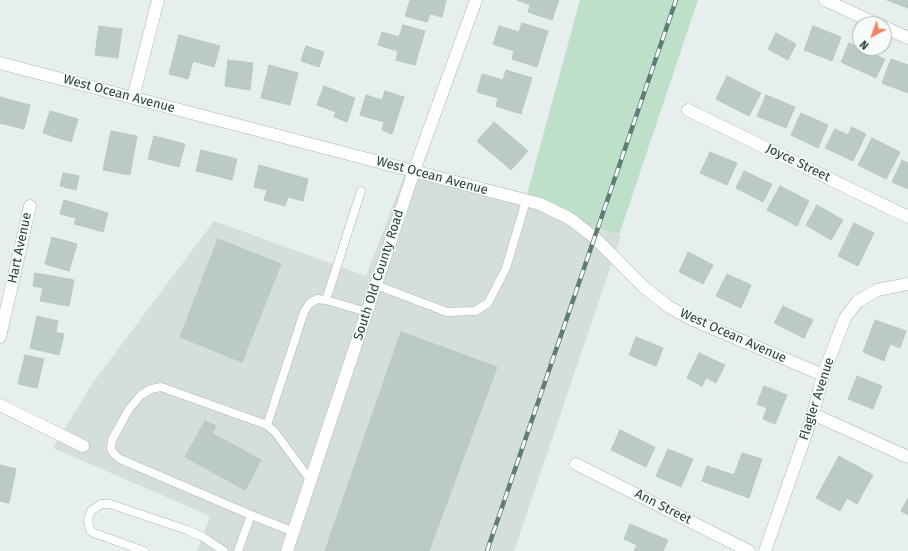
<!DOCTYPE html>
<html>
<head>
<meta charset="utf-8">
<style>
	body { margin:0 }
	#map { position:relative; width:908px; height:551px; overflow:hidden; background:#e6efeb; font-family:"Fira Sans",sans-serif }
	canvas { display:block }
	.north { position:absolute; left:852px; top:16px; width:40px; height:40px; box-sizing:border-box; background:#f7fbf9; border:1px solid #a3b1ad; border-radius:50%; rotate:221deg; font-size:11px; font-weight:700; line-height:16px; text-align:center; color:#24423a }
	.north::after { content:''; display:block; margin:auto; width:14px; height:18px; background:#f4845f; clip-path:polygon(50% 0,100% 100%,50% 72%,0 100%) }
</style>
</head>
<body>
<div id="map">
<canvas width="908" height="551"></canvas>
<div class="north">N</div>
</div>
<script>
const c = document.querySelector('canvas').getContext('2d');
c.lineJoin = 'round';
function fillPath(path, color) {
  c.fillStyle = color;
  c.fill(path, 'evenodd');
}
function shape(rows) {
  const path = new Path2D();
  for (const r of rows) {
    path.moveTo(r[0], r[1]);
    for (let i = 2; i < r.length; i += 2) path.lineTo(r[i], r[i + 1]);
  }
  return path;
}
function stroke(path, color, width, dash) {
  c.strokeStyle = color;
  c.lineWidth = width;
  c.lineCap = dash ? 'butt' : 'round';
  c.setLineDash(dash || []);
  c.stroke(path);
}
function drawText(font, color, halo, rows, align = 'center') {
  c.font = font + ' "Fira Sans",sans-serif';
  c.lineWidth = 3;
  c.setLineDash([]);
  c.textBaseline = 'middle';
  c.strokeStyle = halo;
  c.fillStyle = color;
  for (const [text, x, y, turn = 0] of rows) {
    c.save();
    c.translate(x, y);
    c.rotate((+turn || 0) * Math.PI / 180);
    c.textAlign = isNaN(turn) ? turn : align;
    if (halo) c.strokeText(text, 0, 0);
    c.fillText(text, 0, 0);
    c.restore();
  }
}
const built = shape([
	[407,168,621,236,514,551,197,551,210,516,53,448,92,384,214,221,366,276]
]);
const green = shape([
	[580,0,698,0,619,235,524,205]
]);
const building = shape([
	[410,0,446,0,442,17,430,14,427,22,405,16,410,0],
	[517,0,559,0,552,20,528,12,530,5,517,0],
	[887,0,908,0,908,8,887,0],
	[522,23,548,31,537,67,512,59,514,51,493,44,499,26,519,32,522,23],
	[403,25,425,31,415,65,396,60,398,51,378,45,382,32,399,37,403,25],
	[99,26,122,29,118,58,95,55,99,26],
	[813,26,841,37,832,61,804,50,813,26],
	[776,33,796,44,788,60,768,49,776,33],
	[179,35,220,46,214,67,193,61,188,79,169,74,179,35],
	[849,43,885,59,876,78,841,62,849,43],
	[306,46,324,52,319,67,301,61,306,46],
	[891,59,908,65,908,93,882,83,891,59],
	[228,60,253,63,250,90,225,86,228,60],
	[269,65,298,73,290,105,261,98,269,65],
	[506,70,532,78,521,114,496,106,498,98,477,92,482,74,503,80,506,70],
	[727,76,761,93,749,116,716,99,727,76],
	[324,86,355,98,347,122,334,117,336,112,317,105,324,86],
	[385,91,404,97,392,134,382,130,384,122,360,115,366,95,382,100,385,91],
	[766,95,795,107,786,128,757,116,766,95],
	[0,97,30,105,24,129,0,123,0,97],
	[50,111,78,119,71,142,43,133,50,111],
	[801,113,828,125,818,148,791,135,801,113],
	[494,122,528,151,511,170,477,141,494,122],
	[852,127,866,134,853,161,825,148,835,129,848,135,852,127],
	[111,131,137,136,130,175,103,170,111,131],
	[154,136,185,144,179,167,148,159,154,136],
	[872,138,900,152,886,179,858,165,872,138],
	[201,150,237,159,232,180,196,171,201,150],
	[710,152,737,163,727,185,700,173,710,152],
	[902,160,908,163,908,189,892,182,902,160],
	[259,165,308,179,303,201,288,197,285,206,264,200,267,190,254,187,259,165],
	[744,171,772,184,763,202,736,188,744,171],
	[63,173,79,176,76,190,60,186,63,173],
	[780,186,809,201,797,226,767,210,780,186],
	[64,200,108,213,103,232,74,224,76,218,60,214,64,200],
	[817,205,843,220,831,240,806,225,817,205],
	[854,223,874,233,858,266,838,256,854,223],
	[52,237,77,244,69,271,45,264,52,237],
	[218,239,281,264,242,362,180,337,218,239],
	[688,252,713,265,703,284,679,272,688,252],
	[35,273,74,280,69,306,40,301,43,288,33,286,35,273],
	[727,274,751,285,741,308,716,296,727,274],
	[783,306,813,320,804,338,774,323,783,306],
	[37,316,58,321,56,332,64,334,59,355,30,348,37,316],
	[875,320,906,331,900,348,890,344,884,361,863,352,875,320],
	[401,332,497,367,429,551,325,551,401,332],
	[636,337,663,348,656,366,629,355,636,337],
	[699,353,725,365,716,383,706,378,702,386,687,378,699,353],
	[25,355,44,359,37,388,18,384,25,355],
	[857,376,882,386,873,409,848,399,857,376],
	[764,386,787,395,775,424,763,419,767,408,757,404,764,386],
	[205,421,216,426,212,433,261,460,245,490,185,457,205,421],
	[620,430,655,447,646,467,611,450,620,430],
	[668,449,693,459,681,487,656,476,668,449],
	[742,453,762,459,749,498,702,481,707,466,734,475,742,453],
	[839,456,873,475,857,504,847,498,840,511,816,498,839,456],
	[0,465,16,469,9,503,0,501,0,465],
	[908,498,908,515,901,511,908,498],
	[630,524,668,540,663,551,634,551,637,545,624,539,630,524]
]);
const service = shape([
	[376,285,447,312,475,311,488,303,506,268,526,201],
	[326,300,361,191],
	[267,425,304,312,309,304,317,299,326,300,367,312],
	[251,515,120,459,114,454,111,449,112,440,129,409,141,395,151,389,161,387,267,425,275,432,311,481],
	[144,551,94,533,90,530,88,520,91,511,101,504,110,504,187,530,203,537,224,551],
	[238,551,251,515,294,532]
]);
const minor = shape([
	[825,0,877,24],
	[884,27,908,38],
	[0,63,540,204,569,218,595,238,645,288,669,307,693,320,823,375],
	[133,98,158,0],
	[688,110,908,217],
	[0,337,30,206],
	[0,405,83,446],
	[813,414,908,457],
	[576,464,749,551],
	[287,551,414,171,476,0],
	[765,551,813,414,823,375,845,318,857,302,877,290,908,284]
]);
const rail = shape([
	[487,551,676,0]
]);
const streetNames = [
	["West Ocean Avenue",119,94,15],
	["Joyce Street",798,163,26],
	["West Ocean Avenue",432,176,15],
	["Hart Avenue",20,248,-78],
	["South Old County Road",379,275,-72],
	["West Ocean Avenue",733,336,24],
	["Flagler Avenue",817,399,-72],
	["Ann Street",663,507,27]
];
fillPath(built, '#d4dfda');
fillPath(green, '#bfe0c8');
fillPath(building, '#bbcac4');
stroke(building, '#b8c9c2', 1);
stroke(service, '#a8b8b2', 9);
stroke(minor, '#a8b8b2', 13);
stroke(service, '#fff', 8);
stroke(minor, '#fff', 12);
stroke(rail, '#5f7d75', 4.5);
stroke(rail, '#f7fbf9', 3, [9]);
drawText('13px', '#24423a', '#f7fbf9', streetNames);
</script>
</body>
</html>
